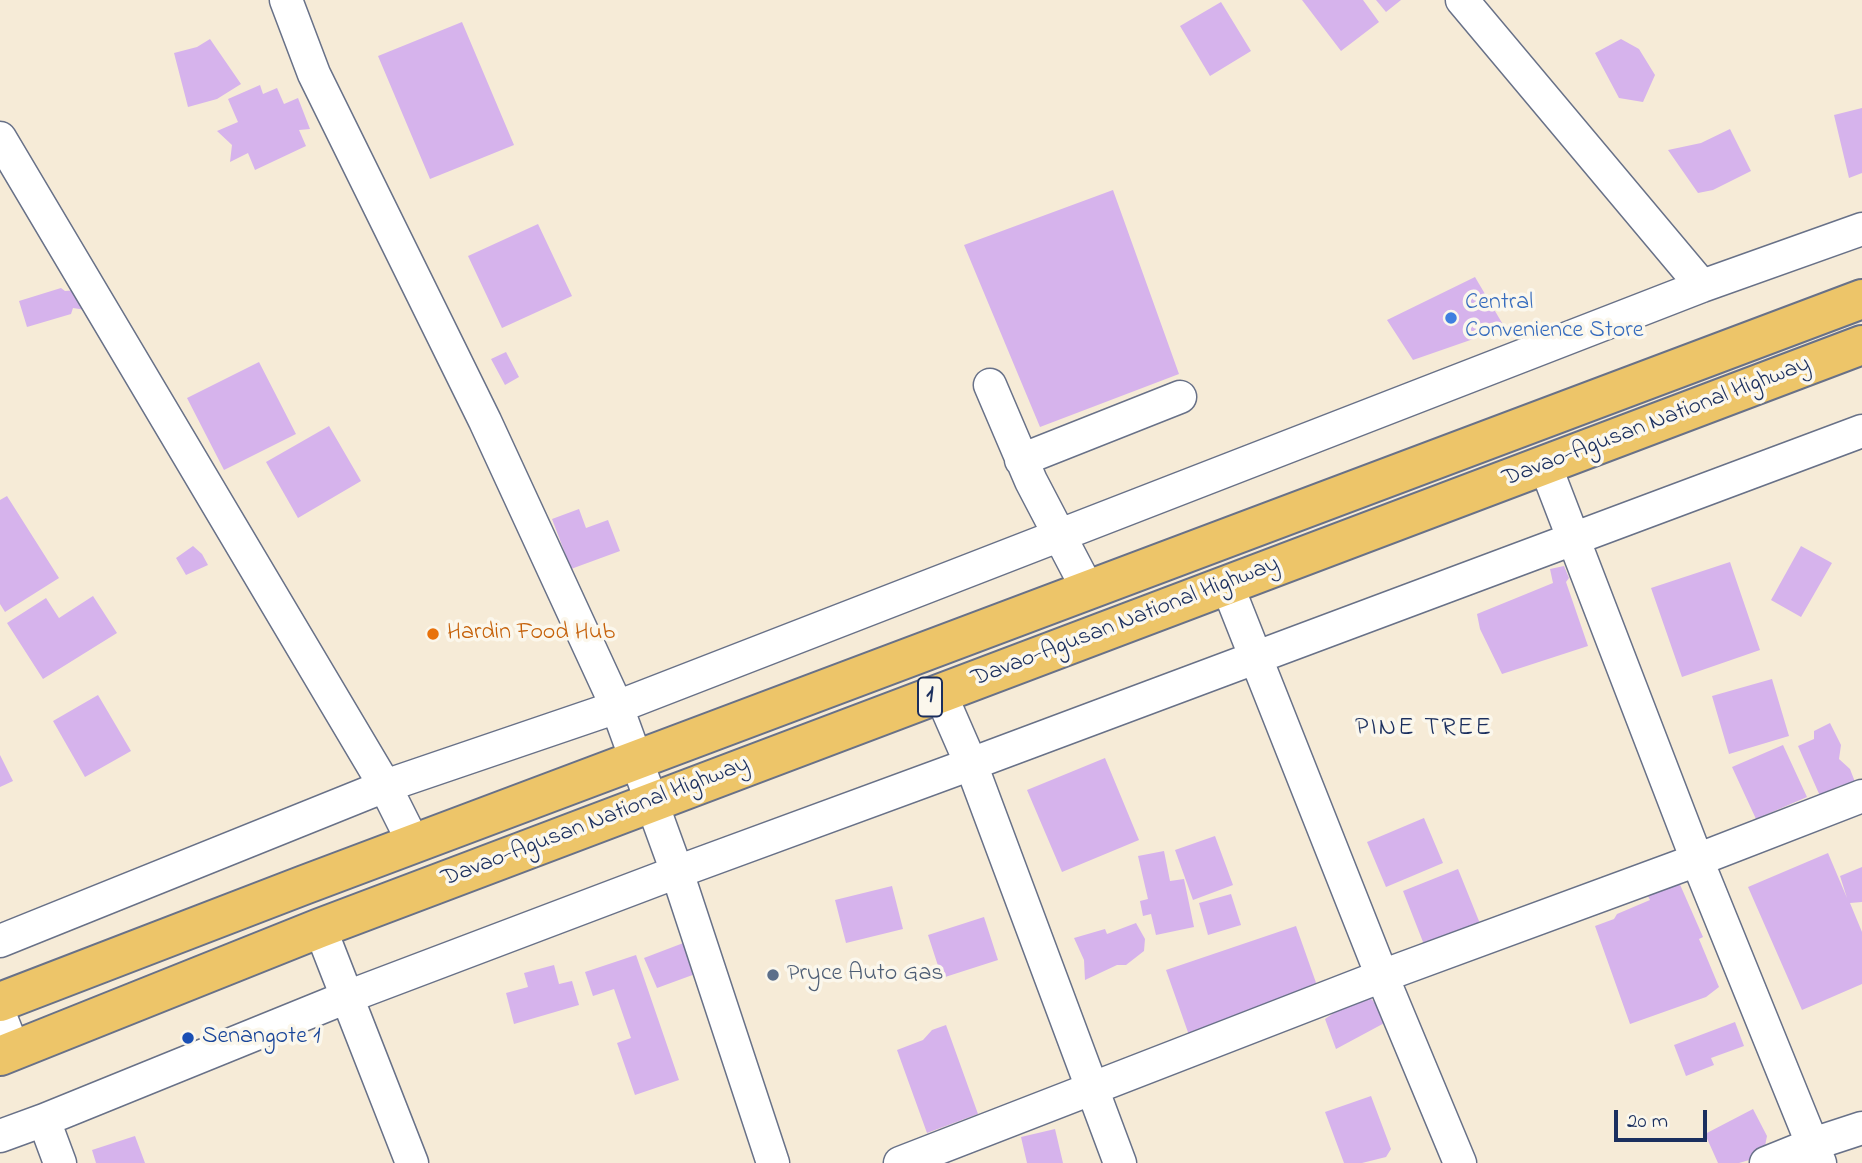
<!DOCTYPE html>
<html>
<head>
<meta charset="utf-8">
<style>
	body { margin:0 }
	#map { position:relative; width:1862px; height:1163px; overflow:hidden; background:#f6ebd7; font-family:"Indie Flower",sans-serif }
	canvas { display:block }
	.scale { position:absolute; left:1614px; top:1110px; width:93px; height:32px; box-sizing:border-box; border:4px solid #1b2f5e; border-top:0; padding-left:9px; font-size:21px; line-height:24px; white-space:nowrap; color:#1b2f5e; -webkit-text-stroke:5px #fbf7ec; paint-order:stroke }
</style>
</head>
<body>
<div id="map">
<canvas width="1862" height="1163"></canvas>
<div class="scale">20 m</div>
</div>
<script>
const c = document.querySelector('canvas').getContext('2d');
c.lineJoin = 'round';
function fillPath(path, color) {
  c.fillStyle = color;
  c.fill(path, 'evenodd');
}
function shape(rows) {
  const path = new Path2D();
  for (const r of rows) {
    path.moveTo(r[0], r[1]);
    for (let i = 2; i < r.length; i += 2) path.lineTo(r[i], r[i + 1]);
  }
  return path;
}
function stroke(path, color, width, dash) {
  c.strokeStyle = color;
  c.lineWidth = width;
  c.lineCap = dash ? 'butt' : 'round';
  c.setLineDash(dash || []);
  c.stroke(path);
}
function drawText(font, color, halo, rows, align = 'center') {
  c.font = font + ' "Indie Flower",sans-serif';
  c.lineWidth = 7;
  c.setLineDash([]);
  c.textBaseline = 'middle';
  c.strokeStyle = halo;
  c.fillStyle = color;
  for (const [text, x, y, turn = 0] of rows) {
    c.save();
    c.translate(x, y);
    c.rotate((+turn || 0) * Math.PI / 180);
    c.textAlign = isNaN(turn) ? turn : align;
    if (halo) c.strokeText(text, 0, 0);
    c.fillText(text, 0, 0);
    c.restore();
  }
}
const building = shape([
	[1302,0,1363,0,1379,22,1341,51],
	[1376,0,1401,0,1386,12],
	[1221,2,1251,51,1210,76,1180,26],
	[462,22,514,145,430,179,378,56],
	[210,39,241,84,217,99,188,107,174,53,197,47],
	[1621,39,1639,49,1655,75,1643,102,1619,98,1595,53],
	[260,85,263,94,277,88,284,104,298,98,310,129,299,130,306,146,255,170,248,153,230,162,232,145,217,131,238,122,228,99],
	[1862,108,1862,173,1849,178,1834,115],
	[1730,129,1751,171,1713,190,1698,193,1668,150,1701,143],
	[1113,190,1179,374,1040,427,964,245],
	[538,224,572,296,502,328,468,256],
	[1475,277,1505,328,1413,360,1387,320],
	[61,288,65,291,79,290,86,310,73,308,71,314,27,327,19,301],
	[506,352,519,377,505,385,491,359],
	[259,362,296,434,224,470,187,398],
	[329,426,361,481,298,518,266,462],
	[7,496,59,578,5,612,0,604,0,500],
	[579,509,586,528,608,520,620,551,571,569,552,519],
	[193,546,202,554,208,565,186,575,176,558],
	[1801,546,1832,563,1801,617,1771,600],
	[1730,562,1760,650,1682,677,1651,588],
	[1564,566,1569,578,1566,582,1588,646,1502,674,1480,629,1477,614,1553,583,1550,569],
	[93,596,117,633,43,679,7,623,46,598,59,618],
	[1772,679,1789,736,1729,754,1712,696],
	[98,695,131,751,85,777,53,721],
	[1830,723,1841,745,1839,759,1850,769,1855,782,1839,786,1820,796,1798,746,1814,739,1814,731],
	[1783,745,1807,797,1756,819,1732,767],
	[0,755,13,781,0,787],
	[1105,758,1139,840,1062,872,1027,790],
	[1424,818,1443,863,1386,887,1367,842],
	[1215,836,1233,885,1193,900,1175,850],
	[1164,851,1170,881,1184,879,1194,927,1156,935,1151,914,1143,916,1140,901,1148,899,1138,856],
	[1828,853,1847,898,1840,876,1862,867,1862,902,1850,903,1862,932,1862,984,1802,1010,1748,887],
	[1458,869,1481,926,1425,947,1403,891],
	[1678,880,1703,937,1699,939,1719,987,1706,997,1630,1024,1595,926,1614,919,1617,914,1650,900,1647,894],
	[892,886,903,929,846,943,835,900],
	[1231,894,1241,925,1208,935,1199,903],
	[984,917,998,960,942,978,928,935],
	[1136,923,1145,939,1144,951,1126,965,1117,965,1085,980,1084,960,1074,938,1105,929,1107,934],
	[1296,926,1320,994,1190,1038,1166,970],
	[686,942,698,973,657,988,644,958],
	[636,955,679,1080,635,1095,617,1043,631,1038,614,989,593,996,585,972],
	[554,965,559,984,572,981,579,1005,514,1024,506,993,528,987,524,973],
	[1365,992,1390,1020,1336,1049,1325,1019],
	[1735,1022,1744,1046,1711,1058,1714,1065,1686,1076,1674,1045],
	[946,1025,978,1114,927,1133,897,1050,923,1040,932,1030],
	[1371,1096,1391,1149,1386,1157,1362,1163,1344,1163,1325,1112],
	[1753,1109,1767,1136,1763,1156,1739,1163,1718,1163,1705,1134],
	[1055,1129,1063,1163,1027,1163,1021,1137],
	[135,1136,145,1163,96,1163,92,1150]
]);
const minor = shape([
	[286,0,314,74,485,421,617,707,677,872,773,1163],
	[1462,0,1702,286],
	[0,138,385,786,414,844],
	[990,385,1031,481,1088,590],
	[1021,460,1180,397],
	[1545,465,1697,860,1820,1163],
	[1227,585,1382,976,1460,1163],
	[940,693,971,764,1120,1163],
	[320,928,412,1163],
	[0,941,385,786,617,707,1702,286,1862,229],
	[0,1015,14,1051],
	[44,1120,60,1163],
	[0,1136,44,1120,347,997,677,872,971,764,1862,431],
	[900,1163,1382,976,1697,860,1862,796],
	[1766,1163,1813,1144,1862,1128]
]);
const highway = shape([
	[0,1002,304,885,1862,299],
	[0,1056,320,928,1862,345]
]);
const markers = [
	[1451,318,7,"#3f7fe0"],
	[433,634,7,"#e8710a"],
	[773,975,7,"#5c6f8a"],
	[188,1038,7,"#1a4fb4"]
];
const shields = [
	[930,697,24]
];
const shieldNames = [
	["1",930,697]
];
const shopNames = [
	["Central",1465,304],
	["Convenience Store",1465,332]
];
const streetNames = [
	["Davao-Agusan National Highway",1657,423,-21],
	["Davao-Agusan National Highway",1126,623,-21],
	["Davao-Agusan National Highway",596,823,-21]
];
const foodNames = [
	["Hardin Food Hub",447,634]
];
const serviceNames = [
	["Pryce Auto Gas",787,975]
];
const transitNames = [
	["Senangote 1",202,1038]
];
const neighbourhoodNames = [
	["PINE TREE",1424,730]
];
fillPath(building, '#d6b3ec');
stroke(minor, '#687188', 35);
stroke(highway, '#687188', 42);
stroke(minor, '#fff', 32);
stroke(highway, '#edc569', 38);
for (const [x, y, r, color] of markers) {
  const dot = new Path2D();
  dot.arc(x, y, r, 0, 2 * Math.PI);
  c.fillStyle = color;
  c.fill(dot);
  stroke(dot, '#fbf7ec', 2.5);
}
for (const [x, y, w] of shields) {
  const box = new Path2D();
  box.roundRect(x - w / 2, y - 19.5, w, 39, 5);
  c.fillStyle = '#fbf7ec';
  c.fill(box);
  stroke(box, '#1b2f5e', 2);
}
drawText('bold 23px', '#1b2f5e', null, shieldNames);
drawText('24px', '#366cbe', '#fbf7ec', shopNames, 'left');
drawText('24px', '#1b2f5e', '#fbf7ec', streetNames);
drawText('24px', '#c56008', '#fbf7ec', foodNames, 'left');
drawText('24px', '#4e5e75', '#fbf7ec', serviceNames, 'left');
drawText('24px', '#164399', '#fbf7ec', transitNames, 'left');
c.letterSpacing = '2px';
drawText('26px', '#1b2f5e', '#fbf7ec', neighbourhoodNames);
c.letterSpacing = '0px';
</script>
</body>
</html>
